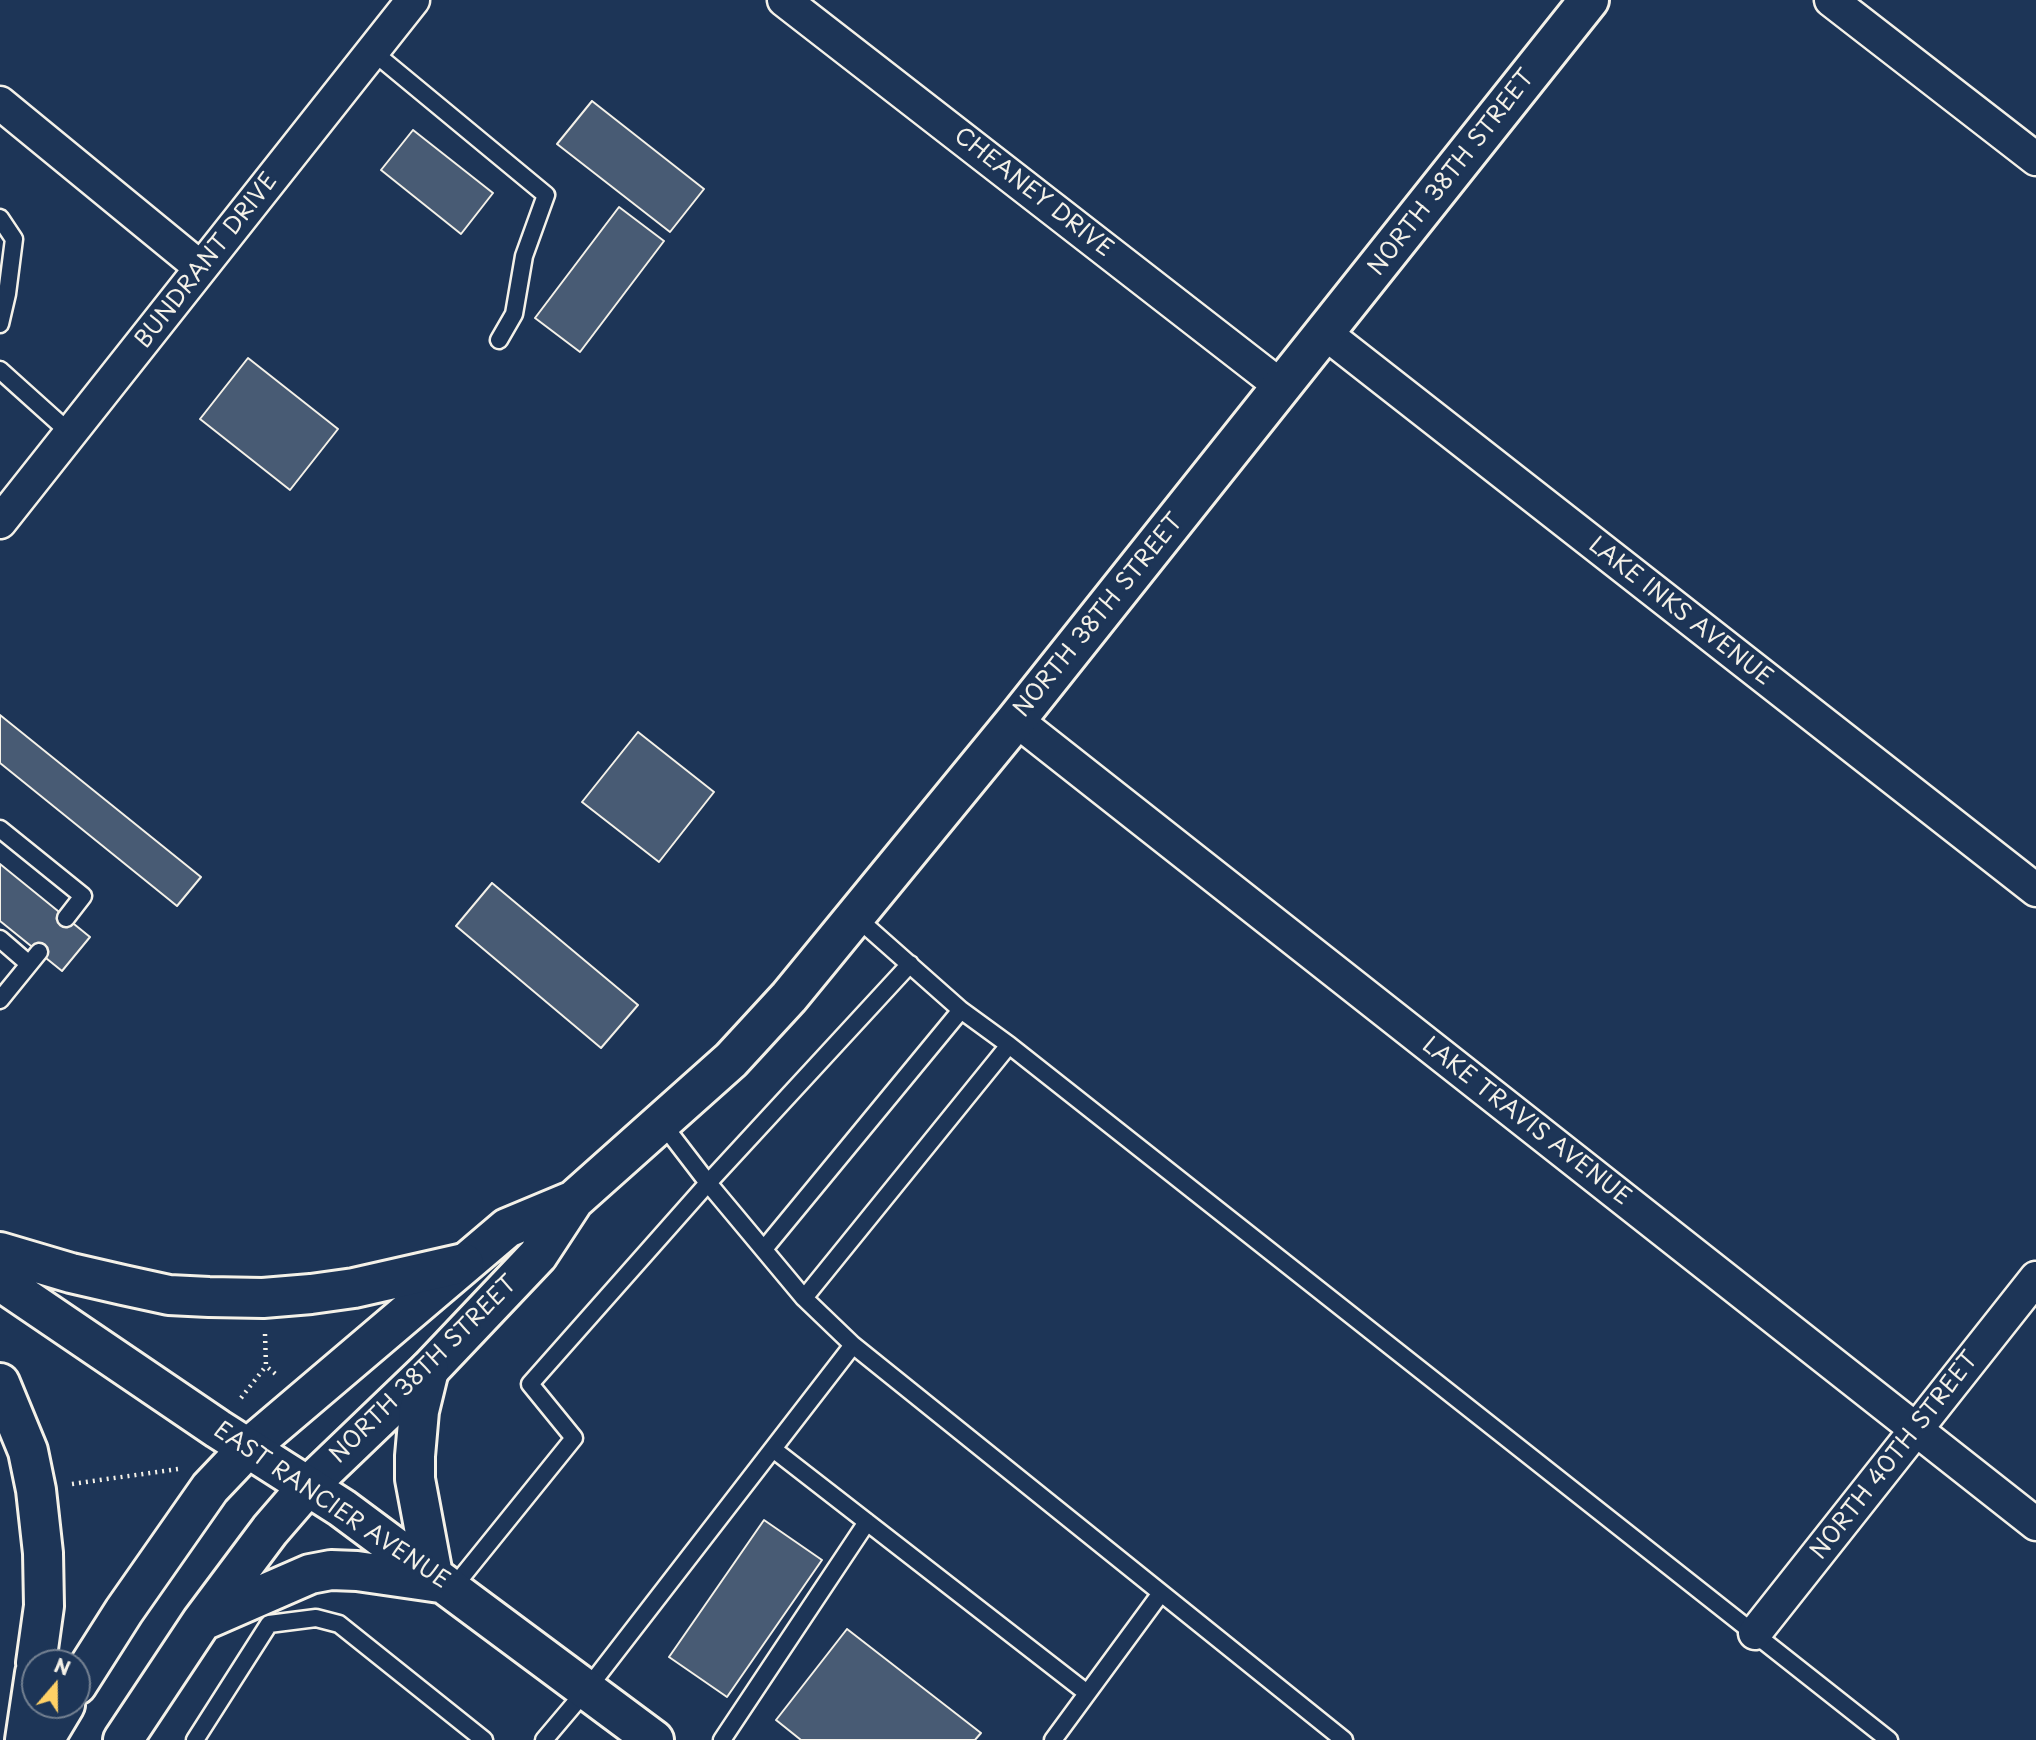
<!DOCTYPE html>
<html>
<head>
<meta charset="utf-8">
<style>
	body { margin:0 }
	#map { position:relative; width:2036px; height:1740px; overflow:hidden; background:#1d3557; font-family:"Playpen Sans",sans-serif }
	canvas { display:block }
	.north { position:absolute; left:21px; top:1649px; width:70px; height:70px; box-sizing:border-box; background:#1d3557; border:2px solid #738091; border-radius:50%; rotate:20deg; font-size:19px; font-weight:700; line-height:28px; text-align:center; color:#f4f1e8 }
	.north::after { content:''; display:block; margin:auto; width:24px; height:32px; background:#ffd166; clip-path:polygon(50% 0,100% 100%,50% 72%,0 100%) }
</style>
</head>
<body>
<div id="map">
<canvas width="2036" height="1740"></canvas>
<div class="north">N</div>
</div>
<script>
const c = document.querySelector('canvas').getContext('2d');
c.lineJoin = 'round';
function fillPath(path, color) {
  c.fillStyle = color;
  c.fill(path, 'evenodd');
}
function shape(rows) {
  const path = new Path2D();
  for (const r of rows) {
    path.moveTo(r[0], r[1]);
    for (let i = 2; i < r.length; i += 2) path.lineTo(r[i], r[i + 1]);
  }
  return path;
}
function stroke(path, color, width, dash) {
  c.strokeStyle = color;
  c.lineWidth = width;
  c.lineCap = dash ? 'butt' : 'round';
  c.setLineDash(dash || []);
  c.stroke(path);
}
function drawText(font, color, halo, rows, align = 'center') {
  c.font = font + ' "Playpen Sans",sans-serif';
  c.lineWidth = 5;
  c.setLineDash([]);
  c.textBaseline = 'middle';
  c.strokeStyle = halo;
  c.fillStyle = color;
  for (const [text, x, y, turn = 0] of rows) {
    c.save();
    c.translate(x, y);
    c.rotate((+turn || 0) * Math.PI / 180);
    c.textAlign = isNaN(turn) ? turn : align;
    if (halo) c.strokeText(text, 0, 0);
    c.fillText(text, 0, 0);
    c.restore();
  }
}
const building = shape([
	[592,101,704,189,670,232,557,144,592,101],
	[413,130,493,193,461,234,381,170,413,130],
	[619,207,664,241,580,352,535,318,619,207],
	[248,358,338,429,290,490,200,419,248,358],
	[0,715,201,877,177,906,0,763,0,715],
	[638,732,714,792,659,862,582,802,638,732],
	[0,864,90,937,62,971,0,921,0,864],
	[492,883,638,1005,601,1048,456,926,492,883],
	[764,1520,822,1560,727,1697,669,1657,764,1520],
	[847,1629,981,1733,975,1740,801,1740,776,1720,847,1629]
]);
const path = shape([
	[265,1334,266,1366,278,1376],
	[241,1398,266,1366],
	[72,1484,178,1469]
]);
const service = shape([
	[372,51,546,195,524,256,514,314,499,340],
	[0,218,14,239,7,294,0,324],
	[0,370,70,433],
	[0,829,83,896,66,918],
	[856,917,961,1010,1009,1045,1889,1740],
	[0,939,29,964],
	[0,1000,39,952],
	[662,1123,708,1183,804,1298,853,1345,1344,1740],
	[764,1249,961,1010],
	[804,1298,1009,1045],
	[773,1449,1087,1693],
	[452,1589,574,1438,530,1384,708,1183,910,964],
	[195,1740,269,1624,316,1618,339,1624,484,1740],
	[544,1740,588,1688,853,1345],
	[722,1740,867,1522],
	[1053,1740,1161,1593]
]);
const minor = shape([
	[784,0,1282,387],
	[1831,0,2036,159],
	[0,103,201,268],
	[1325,333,2036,890],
	[0,522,413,0],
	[1016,720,2036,1524],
	[1755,1633,2036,1278]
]);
const tertiary = shape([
	[248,1448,507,1228,574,1200],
	[308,1486,429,1370,538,1255,574,1200,731,1060,789,997,1016,720,1589,0]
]);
const secondary = shape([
	[0,1252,71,1273,123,1285,169,1295,209,1297,263,1298,311,1294,354,1288,464,1263],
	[0,1281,218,1429,342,1508,654,1740],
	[429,1370,419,1411,415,1456,415,1479,433,1575],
	[0,1383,28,1451,36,1490,43,1553,44,1606,36,1663],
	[207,1619,310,1574,331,1570,357,1571,440,1583],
	[77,1685,124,1611,210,1488,248,1448],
	[25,1740,35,1673],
	[44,1740,65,1705],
	[123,1740,202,1621,270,1530,308,1486]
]);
const streetNames = [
	["NORTH 38TH STREET",1452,173,-52],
	["CHEANEY DRIVE",1033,193,38],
	["BUNDRANT DRIVE",207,261,-52],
	["LAKE INKS AVENUE",1680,612,38],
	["NORTH 38TH STREET",1099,616,-51],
	["LAKE TRAVIS AVENUE",1526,1122,38],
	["NORTH 38TH STREET",424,1370,-45],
	["NORTH 40TH STREET",1895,1456,-52],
	["EAST RANCIER AVENUE",331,1506,34]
];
fillPath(building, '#485b74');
stroke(building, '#f4f1e8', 2);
stroke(service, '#f4f1e8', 21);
stroke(minor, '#f4f1e8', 37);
stroke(tertiary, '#f4f1e8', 44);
stroke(secondary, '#f4f1e8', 44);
stroke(path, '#f4f1e8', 4.5, [2, 5]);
stroke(service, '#1d3557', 16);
stroke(minor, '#1d3557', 32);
stroke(tertiary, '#1d3557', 38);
stroke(secondary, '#1d3557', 38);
drawText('23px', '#f4f1e8', '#1d3557', streetNames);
</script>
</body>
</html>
